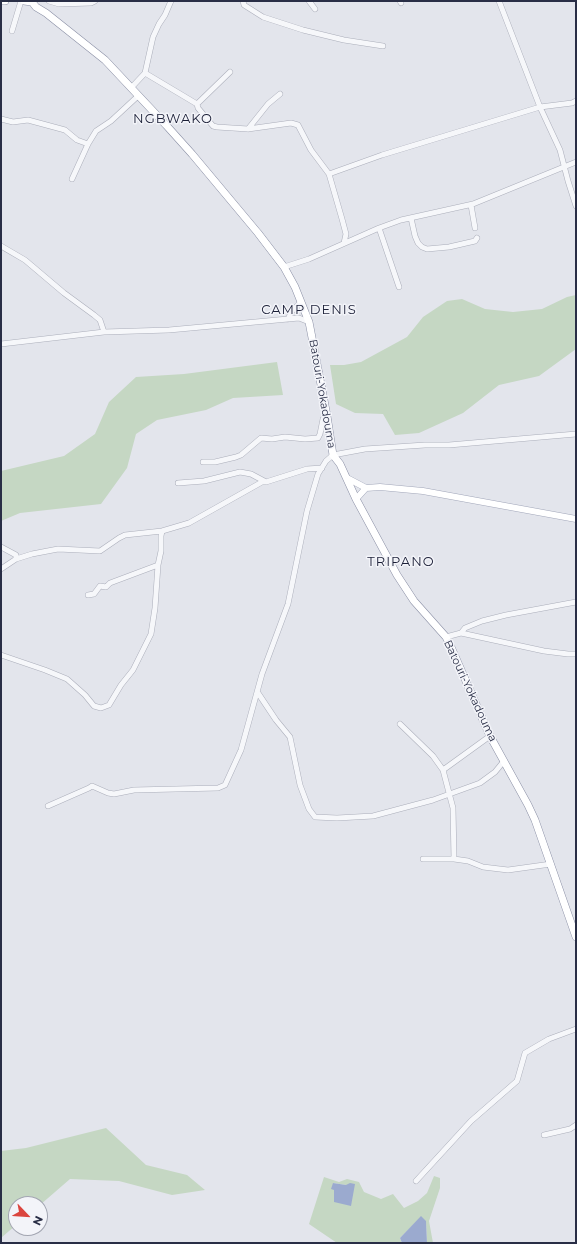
<!DOCTYPE html>
<html>
<head>
<meta charset="utf-8">
<style>
	body { margin:0 }
	#map { position:relative; width:577px; height:1244px; overflow:hidden; background:#e3e5ec; font-family:Montserrat,sans-serif }
	canvas { display:block }
	.frame { position:absolute; inset:0; border:2px solid #292e46; pointer-events:none }
	.north { position:absolute; left:8px; top:1196px; width:40px; height:40px; box-sizing:border-box; background:#f3f4f9; border:1px solid #a2a5b1; border-radius:50%; rotate:115deg; font-size:11px; font-weight:700; line-height:16px; text-align:center; color:#292e46 }
	.north::after { content:''; display:block; margin:auto; width:14px; height:18px; background:#db453e; clip-path:polygon(50% 0,100% 100%,50% 72%,0 100%) }
</style>
</head>
<body>
<div id="map">
<canvas width="577" height="1244"></canvas>
<div class="frame"></div>
<div class="north">N</div>
</div>
<script>
const c = document.querySelector('canvas').getContext('2d');
c.lineJoin = 'round';
function fillPath(path, color) {
  c.fillStyle = color;
  c.fill(path, 'evenodd');
}
function shape(rows) {
  const path = new Path2D();
  for (const r of rows) {
    path.moveTo(r[0], r[1]);
    for (let i = 2; i < r.length; i += 2) path.lineTo(r[i], r[i + 1]);
  }
  return path;
}
function stroke(path, color, width, dash) {
  c.strokeStyle = color;
  c.lineWidth = width;
  c.lineCap = dash ? 'butt' : 'round';
  c.setLineDash(dash || []);
  c.stroke(path);
}
function drawText(font, color, halo, rows, align = 'center') {
  c.font = font + ' Montserrat,sans-serif';
  c.lineWidth = 3;
  c.setLineDash([]);
  c.textBaseline = 'middle';
  c.strokeStyle = halo;
  c.fillStyle = color;
  for (const [text, x, y, turn = 0] of rows) {
    c.save();
    c.translate(x, y);
    c.rotate((+turn || 0) * Math.PI / 180);
    c.textAlign = isNaN(turn) ? turn : align;
    if (halo) c.strokeText(text, 0, 0);
    c.fillText(text, 0, 0);
    c.restore();
  }
}
const green = shape([
	[576,295,576,349,539,376,499,385,463,413,419,433,395,435,383,414,355,413,336,404,330,365,344,365,361,362,407,337,423,317,447,301,462,299,485,309,513,312,542,309,567,297],
	[277,362,283,395,233,398,206,410,157,420,136,434,127,468,101,504,20,513,1,521,1,471,64,456,95,434,109,402,136,377,184,374],
	[106,1128,146,1165,187,1175,205,1190,172,1195,119,1181,70,1179,40,1205,16,1204,16,1225,1,1238,1,1151,26,1148],
	[434,1176,440,1178,440,1188,429,1221,433,1243,427,1243,426,1222,421,1217,400,1238,402,1243,337,1243,309,1224,324,1177,339,1182,347,1179,359,1182,364,1192,381,1199,393,1194,404,1208,418,1201,427,1193],
	[333,1183,346,1185,334,1202,334,1189]
]);
const water = shape([
	[333,1183,346,1185,350,1183,355,1184,351,1206,334,1202,334,1190,331,1189],
	[421,1216,426,1221,427,1243,402,1243,400,1238]
]);
const minor = shape([
	[49,1,59,4,91,3,95,1],
	[243,1,244,5,263,17,303,30,344,40,383,46],
	[309,1,315,9],
	[400,1,401,3],
	[499,1,540,107,560,150,568,181,576,206],
	[12,31,21,1],
	[230,72,197,104,198,108,213,126,217,127,248,129,291,123,298,125,311,150,329,174,342,219,346,234,344,243],
	[145,73,153,37,159,24,165,15,171,1],
	[131,88,145,73,197,104],
	[1,119,13,122,28,120,65,130,77,140,88,144],
	[248,129,268,104,280,94],
	[329,174,382,155,540,107,572,103,576,101],
	[72,179,88,144,96,131,111,121,138,96],
	[471,205,475,228],
	[411,218,415,236,418,243,422,247,427,249,449,247,475,241,477,238],
	[379,228,399,287],
	[1,246,25,260,64,293,94,315,100,320,104,332],
	[284,267,309,259,379,228,401,220,473,204,576,162],
	[288,319,292,311,301,302],
	[1,344,104,332,169,330,288,319,299,318,309,322],
	[203,462,215,462,236,457,241,455,261,438,272,439,285,437,305,439,318,438,320,434,323,419,327,416],
	[178,483,204,481,240,472,251,474,266,482,307,469,322,468],
	[1,547,16,555,16,559],
	[1,569,16,559,32,554,58,549,100,551,119,538,125,535,162,531,189,523,262,482,266,482],
	[88,595,94,594,100,586,106,587,110,583,158,565,161,551,161,536,162,531],
	[461,633,465,628,482,621,506,615,576,602],
	[446,637,461,633,544,651,568,654,576,654],
	[1,655,45,670,67,679,85,695,94,706,101,708,109,705,121,685,133,670,151,634,155,608,158,565],
	[258,693,276,720,290,737,300,785,309,809,315,817,337,818,373,816,433,800,480,783,495,772,504,761],
	[400,724,433,756,443,770,453,808,454,859],
	[443,770,490,736],
	[48,806,89,788,92,786,108,793,114,794,134,790,218,788,225,785,241,750,262,674,288,604,307,511,318,474,326,461,333,455,365,449,425,445,449,445,576,434],
	[423,859,454,859,468,861,483,867,508,870,551,864],
	[544,1135,570,1129,576,1125],
	[416,1181,471,1121,517,1081,525,1053,549,1039,576,1029]
]);
const major = shape([
	[347,478,366,488,380,487,423,491,576,519],
	[356,499,366,488]
]);
const highway = shape([
	[1,1,5,1],
	[24,1,32,2,36,7,46,13,105,60,166,125,192,154,258,233,284,267,295,287,309,322,327,416,333,455,340,464,356,499,397,575,414,601,446,637,451,647,490,736,528,805,535,820,576,937]
]);
const streetNames = [
	["Batouri-Yokadouma",322,394,80],
	["Batouri-Yokadouma",470,691,65]
];
const quarterNames = [
	["NGBWAKO",173,119],
	["CAMP DENIS",309,310],
	["TRIPANO",401,562]
];
fillPath(green, '#c5d7c3');
fillPath(water, '#9baacf');
stroke(minor, '#abaeba', 6);
stroke(major, '#a1a6b9', 7);
stroke(highway, '#898ea4', 8);
stroke(minor, '#f6f7fa', 5);
stroke(major, '#fff', 6);
stroke(highway, '#fff', 7);
drawText('11px', '#292e46', '#f3f4f9', streetNames);
c.letterSpacing = '1px';
drawText('13px', '#1b1f37', '#f3f4f9', quarterNames);
c.letterSpacing = '0px';
</script>
</body>
</html>
